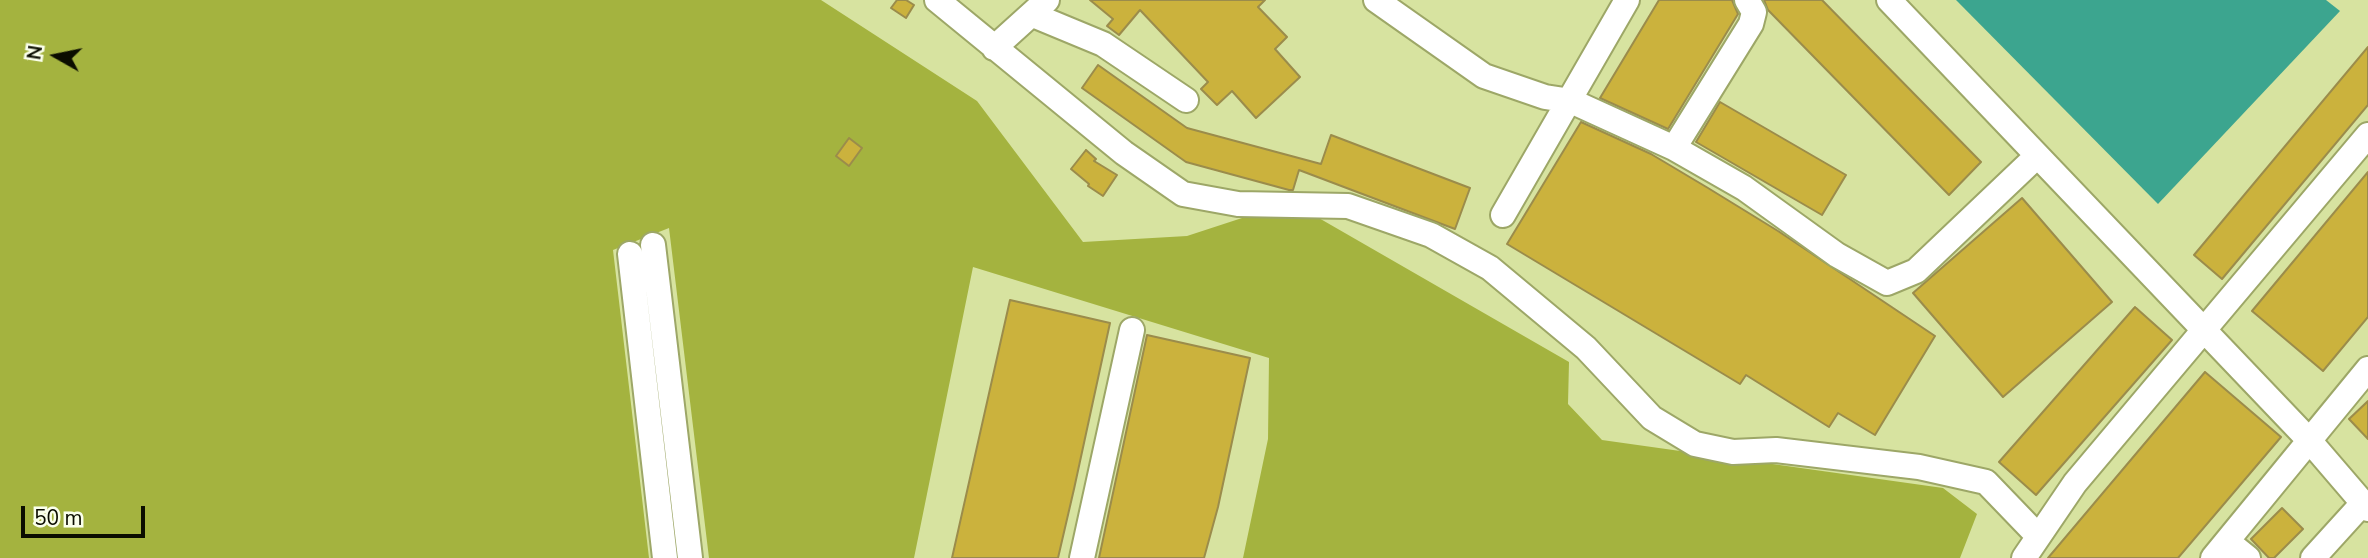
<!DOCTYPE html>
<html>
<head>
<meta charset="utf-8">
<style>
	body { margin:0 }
	#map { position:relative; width:2368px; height:558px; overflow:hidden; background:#d7e3a0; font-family:"Nunito Sans",sans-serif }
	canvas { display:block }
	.north { position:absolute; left:21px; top:21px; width:70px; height:70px; -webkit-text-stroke:5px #faffeb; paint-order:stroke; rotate:279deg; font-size:19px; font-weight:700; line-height:28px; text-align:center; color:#0b0d00 }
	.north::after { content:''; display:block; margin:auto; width:24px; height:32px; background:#0b0d00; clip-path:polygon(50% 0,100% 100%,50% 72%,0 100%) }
	.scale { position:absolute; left:21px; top:506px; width:124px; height:32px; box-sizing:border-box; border:4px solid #0b0d00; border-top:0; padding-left:9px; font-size:21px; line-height:24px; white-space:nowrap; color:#0b0d00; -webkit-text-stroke:5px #faffeb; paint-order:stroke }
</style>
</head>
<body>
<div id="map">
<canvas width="2368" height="558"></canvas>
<div class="north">N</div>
<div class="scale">50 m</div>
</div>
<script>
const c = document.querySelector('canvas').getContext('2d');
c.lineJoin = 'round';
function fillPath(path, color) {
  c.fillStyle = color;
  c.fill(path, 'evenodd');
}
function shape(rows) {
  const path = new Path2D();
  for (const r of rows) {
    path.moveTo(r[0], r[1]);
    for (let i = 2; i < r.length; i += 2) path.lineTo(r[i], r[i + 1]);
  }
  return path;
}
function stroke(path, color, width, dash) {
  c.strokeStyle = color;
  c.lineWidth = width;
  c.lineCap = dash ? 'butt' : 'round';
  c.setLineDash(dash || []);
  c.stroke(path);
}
const green = shape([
	[0,0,821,0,977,101,1083,242,1187,236,1291,202,1569,362,1568,404,1602,440,1943,488,1977,514,1960,558,1243,558,1268,439,1269,358,973,267,914,558,709,558,669,228,613,250,649,558,0,558]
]);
const water = shape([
	[1956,0,2326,0,2340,11,2158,204]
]);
const building = shape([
	[897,0,906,0,914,5,906,18,891,8,897,0],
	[1090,0,1265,0,1258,7,1287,37,1275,49,1300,77,1256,118,1232,91,1217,105,1201,89,1208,82,1140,10,1119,35,1107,26,1113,19,1090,0],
	[1659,0,1732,0,1738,14,1668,129,1600,98,1659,0],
	[1764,0,1822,0,1981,162,1949,195,1768,10,1764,0],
	[2368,47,2368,105,2222,279,2194,255,2368,47],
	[1098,65,1187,128,1321,164,1331,135,1470,188,1455,229,1299,170,1293,190,1289,190,1186,162,1082,88,1098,65],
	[1720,102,1846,175,1822,215,1696,142,1720,102],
	[1581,122,1651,154,1708,188,1778,231,1935,336,1875,435,1838,413,1829,427,1746,375,1740,384,1507,244,1581,122],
	[849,138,862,148,849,166,836,156,849,138],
	[1086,150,1096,159,1094,161,1117,175,1103,196,1088,186,1089,184,1071,169,1086,150],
	[2368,172,2368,317,2323,371,2252,311,2368,172],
	[2022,198,2112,302,2003,397,1913,293,2022,198],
	[1010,300,1110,323,1074,489,1058,558,952,558,1010,300],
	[2135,307,2172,340,2036,495,1999,462,2135,307],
	[1147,335,1250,358,1218,507,1204,558,1099,558,1147,335],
	[2205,372,2281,437,2178,558,2048,558,2205,372],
	[2368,401,2368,439,2349,419,2368,401],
	[2282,508,2303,529,2274,558,2269,558,2251,539,2282,508]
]);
const minor = shape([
	[937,0,1124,153,1183,194,1238,204,1348,206,1431,235,1490,268,1586,348,1652,418,1695,444,1733,452,1776,450,1919,467,1986,482,2038,536],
	[1376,0,1484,76,1545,97,1571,101,1674,148,1744,188,1837,255,1887,283,1916,271,2037,156],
	[1889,0,2308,439,2368,509],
	[1033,15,1103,44,1186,100],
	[994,48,1047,0],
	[1674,148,1751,24,1754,12,1747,0],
	[1503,215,1627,0],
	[653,245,690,558],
	[630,254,665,558],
	[2227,541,2248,558],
	[1082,558,1132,330],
	[2024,558,2075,483,2368,135],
	[2213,558,2368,369],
	[2313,558,2363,503]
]);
fillPath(green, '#a4b33f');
fillPath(water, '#3ca58f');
fillPath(building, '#cbb23d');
stroke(building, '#9b8c4b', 2);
stroke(minor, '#9da767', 28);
stroke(minor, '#fff', 24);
</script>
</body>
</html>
